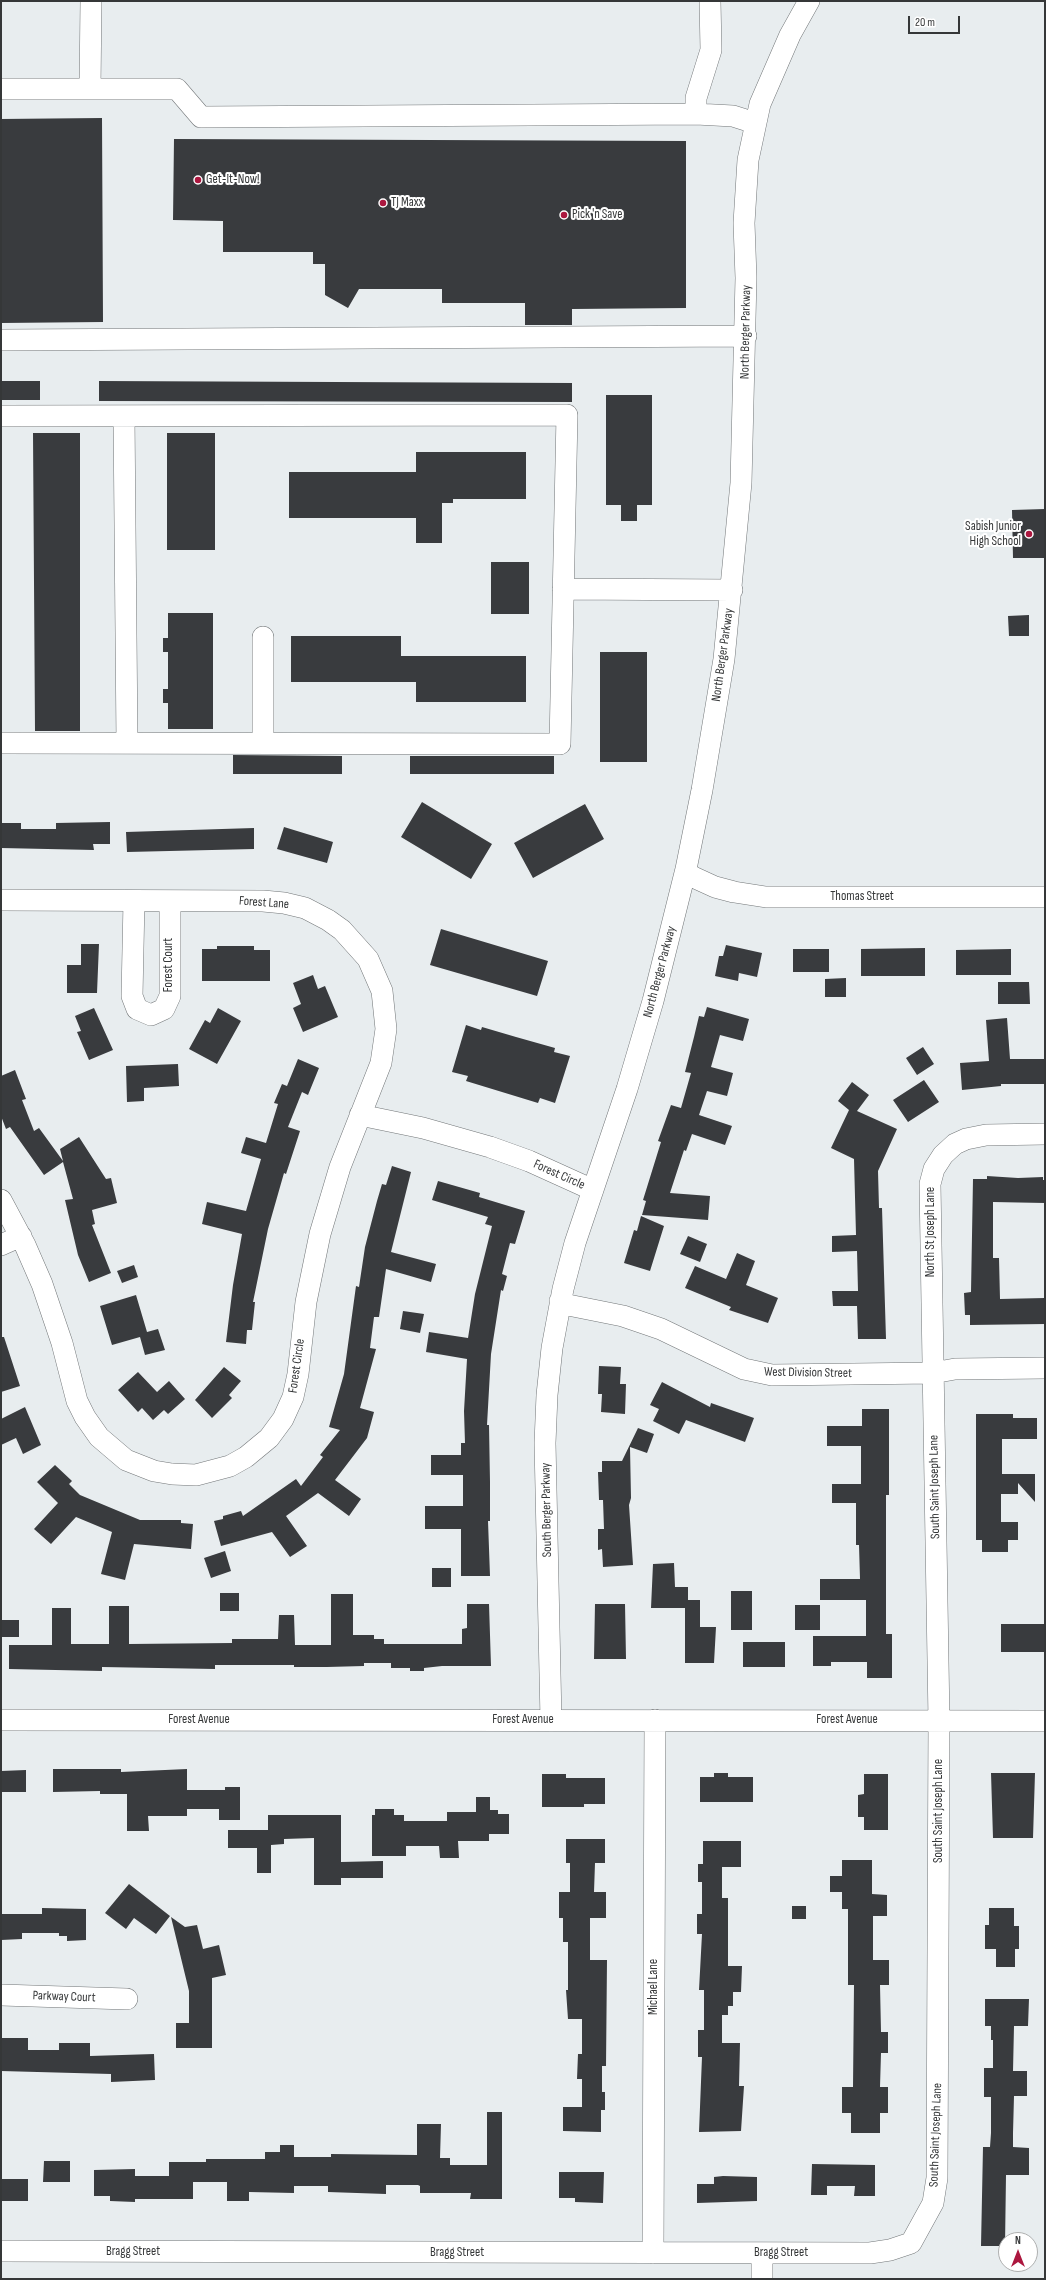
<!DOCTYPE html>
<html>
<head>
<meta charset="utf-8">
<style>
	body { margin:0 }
	#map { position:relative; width:1046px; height:2280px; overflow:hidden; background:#e8edef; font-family:"Sofia Sans Condensed",sans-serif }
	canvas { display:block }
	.frame { position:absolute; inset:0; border:2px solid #353738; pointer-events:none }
	.north { position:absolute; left:998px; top:2232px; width:40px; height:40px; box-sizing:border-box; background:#fff; border:1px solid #aeafaf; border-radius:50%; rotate:0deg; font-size:11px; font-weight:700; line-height:16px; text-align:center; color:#353738 }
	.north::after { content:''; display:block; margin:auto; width:14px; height:18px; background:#ac173f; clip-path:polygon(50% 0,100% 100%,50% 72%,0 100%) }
	.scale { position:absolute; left:908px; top:16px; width:52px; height:18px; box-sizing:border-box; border:2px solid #353738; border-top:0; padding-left:5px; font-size:12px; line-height:14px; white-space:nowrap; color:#353738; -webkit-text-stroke:3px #fff; paint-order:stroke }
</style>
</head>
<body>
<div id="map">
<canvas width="1046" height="2280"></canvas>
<div class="frame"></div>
<div class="north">N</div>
<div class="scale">20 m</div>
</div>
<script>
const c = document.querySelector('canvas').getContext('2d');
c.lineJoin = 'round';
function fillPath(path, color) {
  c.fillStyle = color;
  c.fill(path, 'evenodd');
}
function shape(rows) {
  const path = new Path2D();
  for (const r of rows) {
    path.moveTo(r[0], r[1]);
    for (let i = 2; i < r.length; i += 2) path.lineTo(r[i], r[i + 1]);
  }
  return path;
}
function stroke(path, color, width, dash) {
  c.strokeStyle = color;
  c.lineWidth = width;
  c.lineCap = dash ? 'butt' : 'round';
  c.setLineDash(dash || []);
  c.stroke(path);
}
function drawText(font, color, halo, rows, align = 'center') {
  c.font = font + ' "Sofia Sans Condensed",sans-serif';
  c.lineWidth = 4;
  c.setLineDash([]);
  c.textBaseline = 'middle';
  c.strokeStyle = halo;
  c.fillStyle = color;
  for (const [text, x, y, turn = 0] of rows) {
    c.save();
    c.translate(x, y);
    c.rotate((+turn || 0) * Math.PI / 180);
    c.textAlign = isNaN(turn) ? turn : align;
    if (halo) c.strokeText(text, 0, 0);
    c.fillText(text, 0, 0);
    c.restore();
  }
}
const building = shape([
	[102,118,103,322,1,323,1,119],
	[174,139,686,141,686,308,572,309,572,325,525,325,525,303,442,303,442,289,359,289,348,308,325,295,325,264,313,264,313,252,223,252,223,221,173,220],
	[1,381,40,381,40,400,1,400],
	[99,381,572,383,572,402,99,401],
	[606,395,652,395,652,505,637,505,637,521,621,521,621,505,606,505],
	[33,433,80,433,80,731,35,731],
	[167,433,215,433,215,550,167,550],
	[416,452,526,452,526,499,453,499,453,503,442,503,442,543,416,543,416,518,289,518,289,472,416,472],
	[1045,509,1045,558,1013,558,1012,510],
	[491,562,529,562,529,614,491,614],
	[168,613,213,613,213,729,168,729,168,703,163,703,163,689,168,689,168,652,163,652,163,638,168,638],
	[1029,615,1029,636,1009,636,1008,616],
	[291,636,401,636,401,656,526,656,526,702,416,702,416,682,291,682],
	[600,652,647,652,647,762,600,762],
	[233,755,342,756,342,774,233,774],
	[410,756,554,756,554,774,410,774],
	[422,802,492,844,471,879,401,837],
	[585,804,604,839,533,878,514,843],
	[110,822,110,844,93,844,94,850,1,848,1,823,21,823,21,829,56,829,56,823],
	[284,827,333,842,327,863,277,849],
	[254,828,254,849,127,852,126,832],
	[441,929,548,961,537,996,430,965],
	[81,944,99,944,97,993,67,993,67,965,81,965],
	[726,945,762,953,757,977,739,973,738,981,715,976,719,956,723,956],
	[217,946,254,946,254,950,270,950,270,981,202,981,202,949,217,949],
	[925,948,925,976,861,976,861,949],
	[793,949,829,949,829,972,793,972],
	[1011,949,1011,975,956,975,956,950],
	[313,975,318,989,325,986,338,1017,303,1032,293,1008,301,1004,293,983],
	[846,978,846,997,825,997,825,979],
	[998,982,1029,982,1030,1004,998,1004],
	[707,1007,749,1019,743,1041,720,1035,711,1067,733,1073,727,1096,707,1091,699,1115,732,1126,725,1145,692,1134,686,1151,684,1150,670,1193,710,1196,708,1220,642,1215,646,1201,643,1200,661,1142,658,1141,671,1105,681,1108,691,1073,685,1072,694,1037,699,1016,704,1017],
	[94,1008,113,1050,89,1060,77,1032,81,1031,75,1016],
	[218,1008,241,1021,217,1064,189,1049,205,1020,210,1023],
	[1007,1018,1010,1059,1045,1059,1045,1084,1001,1084,1001,1086,962,1090,960,1063,989,1061,986,1020],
	[466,1025,481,1030,482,1027,516,1037,555,1048,554,1052,570,1056,555,1103,540,1098,538,1103,466,1081,468,1076,452,1072],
	[923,1047,934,1064,917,1075,906,1058],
	[298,1059,319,1068,308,1095,302,1092,288,1127,300,1131,286,1174,284,1173,268,1229,253,1302,255,1302,252,1330,247,1330,246,1344,226,1342,233,1285,242,1234,202,1224,207,1202,246,1211,261,1159,241,1153,246,1137,266,1143,278,1104,274,1103,282,1084,287,1086],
	[178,1064,179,1086,144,1088,144,1101,127,1102,126,1066],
	[15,1070,26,1099,22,1100,34,1131,39,1128,63,1161,60,1149,79,1137,106,1179,111,1178,117,1203,92,1210,95,1224,92,1225,111,1273,89,1282,78,1255,65,1200,73,1199,63,1162,44,1175,10,1127,6,1129,1,1116,1,1076],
	[924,1080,939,1102,908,1122,893,1100],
	[852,1082,869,1095,857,1111,897,1129,878,1171,879,1208,882,1208,886,1339,858,1339,857,1306,833,1306,832,1291,858,1291,857,1251,832,1252,832,1236,856,1235,854,1159,831,1148,849,1110,838,1101],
	[392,1166,411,1172,391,1252,436,1264,431,1282,386,1269,379,1317,374,1317,370,1348,376,1349,360,1408,374,1412,367,1438,335,1480,361,1499,349,1516,318,1493,286,1516,307,1546,290,1557,272,1532,221,1546,214,1521,223,1519,223,1516,241,1511,243,1516,296,1479,301,1486,323,1457,320,1455,340,1430,329,1427,344,1374,356,1286,359,1287,365,1247,377,1201,382,1184,386,1185],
	[987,1176,1018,1178,1043,1177,1043,1180,1045,1180,1045,1203,993,1202,993,1258,999,1258,1000,1299,1045,1298,1045,1324,970,1325,970,1315,965,1315,964,1293,971,1292,973,1179,987,1179],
	[438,1181,480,1193,479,1197,525,1211,515,1244,510,1243,502,1274,507,1276,503,1291,501,1290,491,1354,487,1425,489,1425,490,1482,490,1521,488,1521,490,1576,461,1576,461,1529,425,1529,425,1506,463,1506,463,1475,431,1475,431,1455,461,1455,461,1443,465,1443,464,1411,467,1359,426,1352,429,1332,468,1338,475,1294,492,1226,485,1224,488,1217,432,1200],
	[641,1216,664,1226,650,1271,624,1263,634,1230,637,1231],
	[688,1236,707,1244,700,1262,680,1254],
	[737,1253,755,1261,746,1285,778,1298,768,1323,729,1310,731,1307,685,1288,695,1266,726,1279],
	[134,1265,138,1277,122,1283,117,1271],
	[136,1295,147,1332,158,1329,165,1350,145,1355,140,1337,112,1345,100,1306],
	[403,1311,424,1314,420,1333,400,1329],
	[1,1337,4,1337,20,1386,1,1392],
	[599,1366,621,1367,620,1384,626,1384,625,1414,601,1412,602,1394,598,1394],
	[224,1367,241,1381,229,1395,232,1398,212,1418,195,1400],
	[138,1372,157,1392,169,1381,185,1399,168,1414,164,1410,153,1420,142,1408,138,1412,118,1390],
	[662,1382,710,1407,711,1403,754,1418,745,1442,686,1420,679,1434,653,1421,659,1409,650,1405],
	[25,1407,41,1445,23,1454,16,1438,1,1445,1,1419],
	[862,1409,889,1409,889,1495,886,1495,886,1634,892,1634,892,1678,867,1678,867,1662,831,1662,831,1666,813,1666,813,1636,866,1636,866,1600,820,1600,820,1579,860,1579,859,1545,856,1545,856,1503,832,1503,832,1484,861,1484,861,1446,827,1446,827,1426,862,1426],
	[976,1414,1013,1414,1013,1418,1037,1418,1037,1439,1002,1439,1002,1474,1035,1474,1035,1502,1018,1483,1018,1494,1001,1494,1001,1522,1018,1522,1018,1540,1008,1540,1008,1552,982,1552,982,1540,976,1540],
	[638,1428,654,1434,647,1453,630,1447,631,1498,629,1505,633,1565,603,1567,602,1549,598,1550,598,1529,604,1529,603,1500,599,1500,598,1472,602,1472,602,1461,622,1461],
	[55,1465,72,1481,69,1484,80,1495,140,1520,181,1520,181,1523,193,1524,191,1549,134,1544,125,1580,101,1574,112,1532,76,1517,51,1544,34,1529,58,1503,37,1482],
	[225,1551,231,1571,211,1578,204,1558],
	[674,1563,675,1587,688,1587,688,1600,700,1600,700,1627,716,1627,714,1663,685,1663,685,1608,651,1608,653,1564],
	[432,1568,451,1568,451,1587,432,1587],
	[731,1591,752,1591,752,1630,731,1630],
	[220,1593,239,1593,239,1611,220,1611],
	[331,1594,353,1594,353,1635,374,1635,374,1639,384,1639,384,1644,462,1644,462,1629,467,1628,467,1604,489,1604,491,1666,442,1666,424,1668,424,1671,410,1671,410,1668,391,1668,391,1663,364,1663,364,1666,327,1667,294,1667,294,1665,215,1665,215,1669,102,1667,102,1671,9,1669,9,1645,52,1645,52,1608,71,1608,71,1644,109,1644,109,1606,129,1606,129,1644,232,1643,232,1639,278,1639,279,1615,294,1615,295,1645,331,1645],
	[595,1604,625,1604,626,1659,594,1659],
	[795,1605,820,1605,820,1630,795,1630],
	[1,1620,19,1620,19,1637,1,1637],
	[1001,1624,1045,1624,1045,1652,1001,1652],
	[743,1642,785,1642,785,1667,743,1667],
	[53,1769,121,1769,121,1772,187,1769,187,1790,225,1790,225,1787,240,1787,240,1820,219,1820,219,1809,187,1809,187,1816,148,1816,149,1831,127,1831,127,1794,100,1794,100,1791,53,1792],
	[26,1770,26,1792,1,1792,1,1771],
	[714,1773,728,1773,728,1777,753,1777,753,1802,700,1802,700,1777,714,1777],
	[991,1773,1035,1773,1033,1838,993,1838],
	[542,1774,566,1774,566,1778,605,1778,605,1804,584,1804,584,1807,542,1807],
	[864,1774,888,1774,888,1830,864,1830,864,1817,858,1817,858,1795,864,1794],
	[476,1797,490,1797,490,1810,498,1810,498,1814,509,1814,509,1834,489,1834,489,1841,458,1841,459,1858,440,1858,439,1846,406,1846,406,1856,372,1856,372,1815,375,1815,375,1809,394,1809,394,1815,404,1815,404,1821,447,1821,447,1812,476,1812],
	[268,1815,341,1815,341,1862,383,1861,383,1878,341,1878,341,1885,314,1885,314,1838,284,1839,284,1844,271,1845,271,1873,257,1873,257,1848,228,1848,228,1830,268,1830],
	[566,1839,605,1839,605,1863,595,1863,594,1892,606,1892,606,1918,590,1918,590,1960,607,1960,606,2066,602,2066,602,2092,605,2092,605,2110,601,2110,601,2132,563,2131,563,2107,582,2107,582,2079,577,2079,578,2054,582,2054,582,2019,568,2019,566,1990,568,1990,568,1942,563,1942,563,1918,559,1918,559,1892,570,1892,570,1863,566,1863],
	[703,1841,741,1841,741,1867,722,1867,722,1898,728,1898,728,1966,742,1966,741,1992,733,1992,733,2006,728,2006,728,2015,722,2015,722,2043,740,2043,739,2086,744,2086,741,2131,699,2132,702,2057,698,2057,698,2030,704,2030,704,1990,699,1990,702,1934,697,1934,697,1914,702,1914,702,1882,698,1882,698,1864,703,1864],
	[842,1860,872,1860,872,1894,887,1895,887,1916,873,1916,873,1960,889,1960,889,1985,880,1985,881,2032,888,2032,888,2053,881,2053,880,2087,888,2087,888,2113,880,2113,880,2133,851,2133,851,2113,842,2113,842,2087,853,2087,854,1985,848,1985,848,1909,842,1909,842,1892,830,1892,830,1876,842,1876],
	[129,1884,170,1916,156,1934,134,1918,126,1929,105,1913],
	[792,1906,806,1906,806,1919,792,1919],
	[42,1908,86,1909,86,1940,67,1941,67,1936,59,1936,59,1933,22,1933,22,1939,1,1940,1,1914,42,1914],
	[989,1908,1014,1908,1014,1926,1019,1926,1019,1949,1015,1949,1015,1967,996,1967,996,1949,985,1949,985,1925,989,1925],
	[171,1917,185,1927,197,1925,203,1949,219,1945,226,1975,212,1978,212,2048,176,2048,176,2023,189,2023,189,1991],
	[985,1999,1029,1999,1028,2026,1014,2026,1013,2071,1027,2071,1027,2096,1014,2096,1013,2133,1013,2147,1029,2148,1029,2175,1006,2175,1005,2246,981,2246,983,2147,990,2147,991,2133,991,2097,984,2097,984,2068,993,2068,993,2040,991,2040,991,2026,985,2026],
	[1,2038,28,2038,28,2050,59,2050,59,2043,90,2043,90,2056,154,2054,155,2080,111,2082,111,2074,1,2071],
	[487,2112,502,2112,502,2199,470,2199,471,2193,420,2193,420,2186,418,2185,386,2185,386,2194,328,2192,328,2186,294,2186,294,2193,249,2192,249,2201,227,2201,227,2182,193,2182,193,2199,135,2199,135,2202,110,2201,110,2196,94,2196,94,2170,135,2169,135,2176,169,2176,169,2162,206,2162,206,2159,265,2159,265,2152,280,2152,280,2145,294,2145,294,2157,331,2157,331,2154,417,2155,417,2124,441,2124,440,2158,450,2158,450,2165,487,2165],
	[44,2161,70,2161,70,2182,43,2182],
	[812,2164,875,2165,875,2196,854,2196,855,2186,827,2186,827,2195,811,2195],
	[559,2172,604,2172,603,2203,575,2202,575,2198,559,2198],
	[723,2176,757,2177,757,2201,697,2203,697,2184,714,2184,714,2177],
	[1,2179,28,2179,28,2201,1,2201]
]);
const minor = shape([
	[1,89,177,89,201,117,696,114,733,116,755,123],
	[90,89,91,1],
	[696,114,696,98,711,50,710,1],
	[1,340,746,336],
	[1,416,567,415,560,744,1,743],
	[124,416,127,743],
	[563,589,732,590],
	[263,743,263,637],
	[686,869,691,876,715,887,734,892,766,897,1045,897],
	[1,900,263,901,284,903,305,908,328,920,342,930,368,959,382,991,386,1029,381,1063,340,1167,320,1234,306,1302,298,1374,293,1397,283,1419,269,1438,246,1457,230,1466,196,1475,172,1474,154,1471,126,1460,99,1437,85,1417,77,1401,62,1343,42,1284,25,1245,1,1200],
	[134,901,132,996,137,1009,151,1015,164,1009,170,996,170,901],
	[360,1115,423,1128,490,1147,529,1161,593,1190],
	[1,1245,21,1236],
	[560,1301,568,1305,623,1316,661,1329,744,1369,772,1375,933,1373,955,1369,1045,1368],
	[1,1720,1045,1721],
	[551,1720,545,1443,547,1395,552,1348,563,1289,575,1243,627,1089,653,1001,686,869,702,790,724,659,741,483,746,278,744,223,748,160,760,104,790,35,809,1],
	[1,1995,127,1999],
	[1,2251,870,2253,890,2250,911,2243,933,2203,937,2178,939,1720,930,1184,934,1169,943,1155,955,1144,966,1139,986,1135,1045,1134],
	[653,2253,655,1720],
	[762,2279,762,2254]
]);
const markers = [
	[198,180,4,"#ac173f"],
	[383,203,4,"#ac173f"],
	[564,215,4,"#ac173f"],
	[1029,534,4,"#ac173f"]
];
const poiNames = [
	["Get-It-Now!",206,180],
	["TJ Maxx",391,203],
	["Pick 'n Save",572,215],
	["Sabish Junior",1021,527,"right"],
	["High School",1021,542,"right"]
];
const streetNames = [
	["North Berger Parkway",746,332,-89],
	["North Berger Parkway",723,655,-82],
	["Thomas Street",862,897],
	["Forest Lane",264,903,4],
	["Forest Court",169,965,-90],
	["North Berger Parkway",660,972,-75],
	["Forest Circle",559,1175,24],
	["North St Joseph Lane",931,1232,-90],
	["Forest Circle",297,1366,-82],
	["West Division Street",808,1373,1],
	["South Saint Joseph Lane",935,1487,-91],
	["South Berger Parkway",547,1510,-91],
	["Forest Avenue",199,1720],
	["Forest Avenue",523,1720],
	["Forest Avenue",847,1720],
	["South Saint Joseph Lane",939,1811,-90],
	["Michael Lane",654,1987,-90],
	["Parkway Court",64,1997,2],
	["South Saint Joseph Lane",936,2135,-88],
	["Bragg Street",133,2252],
	["Bragg Street",457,2253],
	["Bragg Street",781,2253]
];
fillPath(building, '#393b3e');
stroke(minor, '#727678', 22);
stroke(minor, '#fff', 21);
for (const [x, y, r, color] of markers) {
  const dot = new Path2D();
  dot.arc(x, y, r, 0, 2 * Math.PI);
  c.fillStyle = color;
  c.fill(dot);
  stroke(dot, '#fff', 1.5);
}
drawText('13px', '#353738', '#fff', poiNames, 'left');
drawText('13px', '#353738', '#fff', streetNames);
</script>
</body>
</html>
